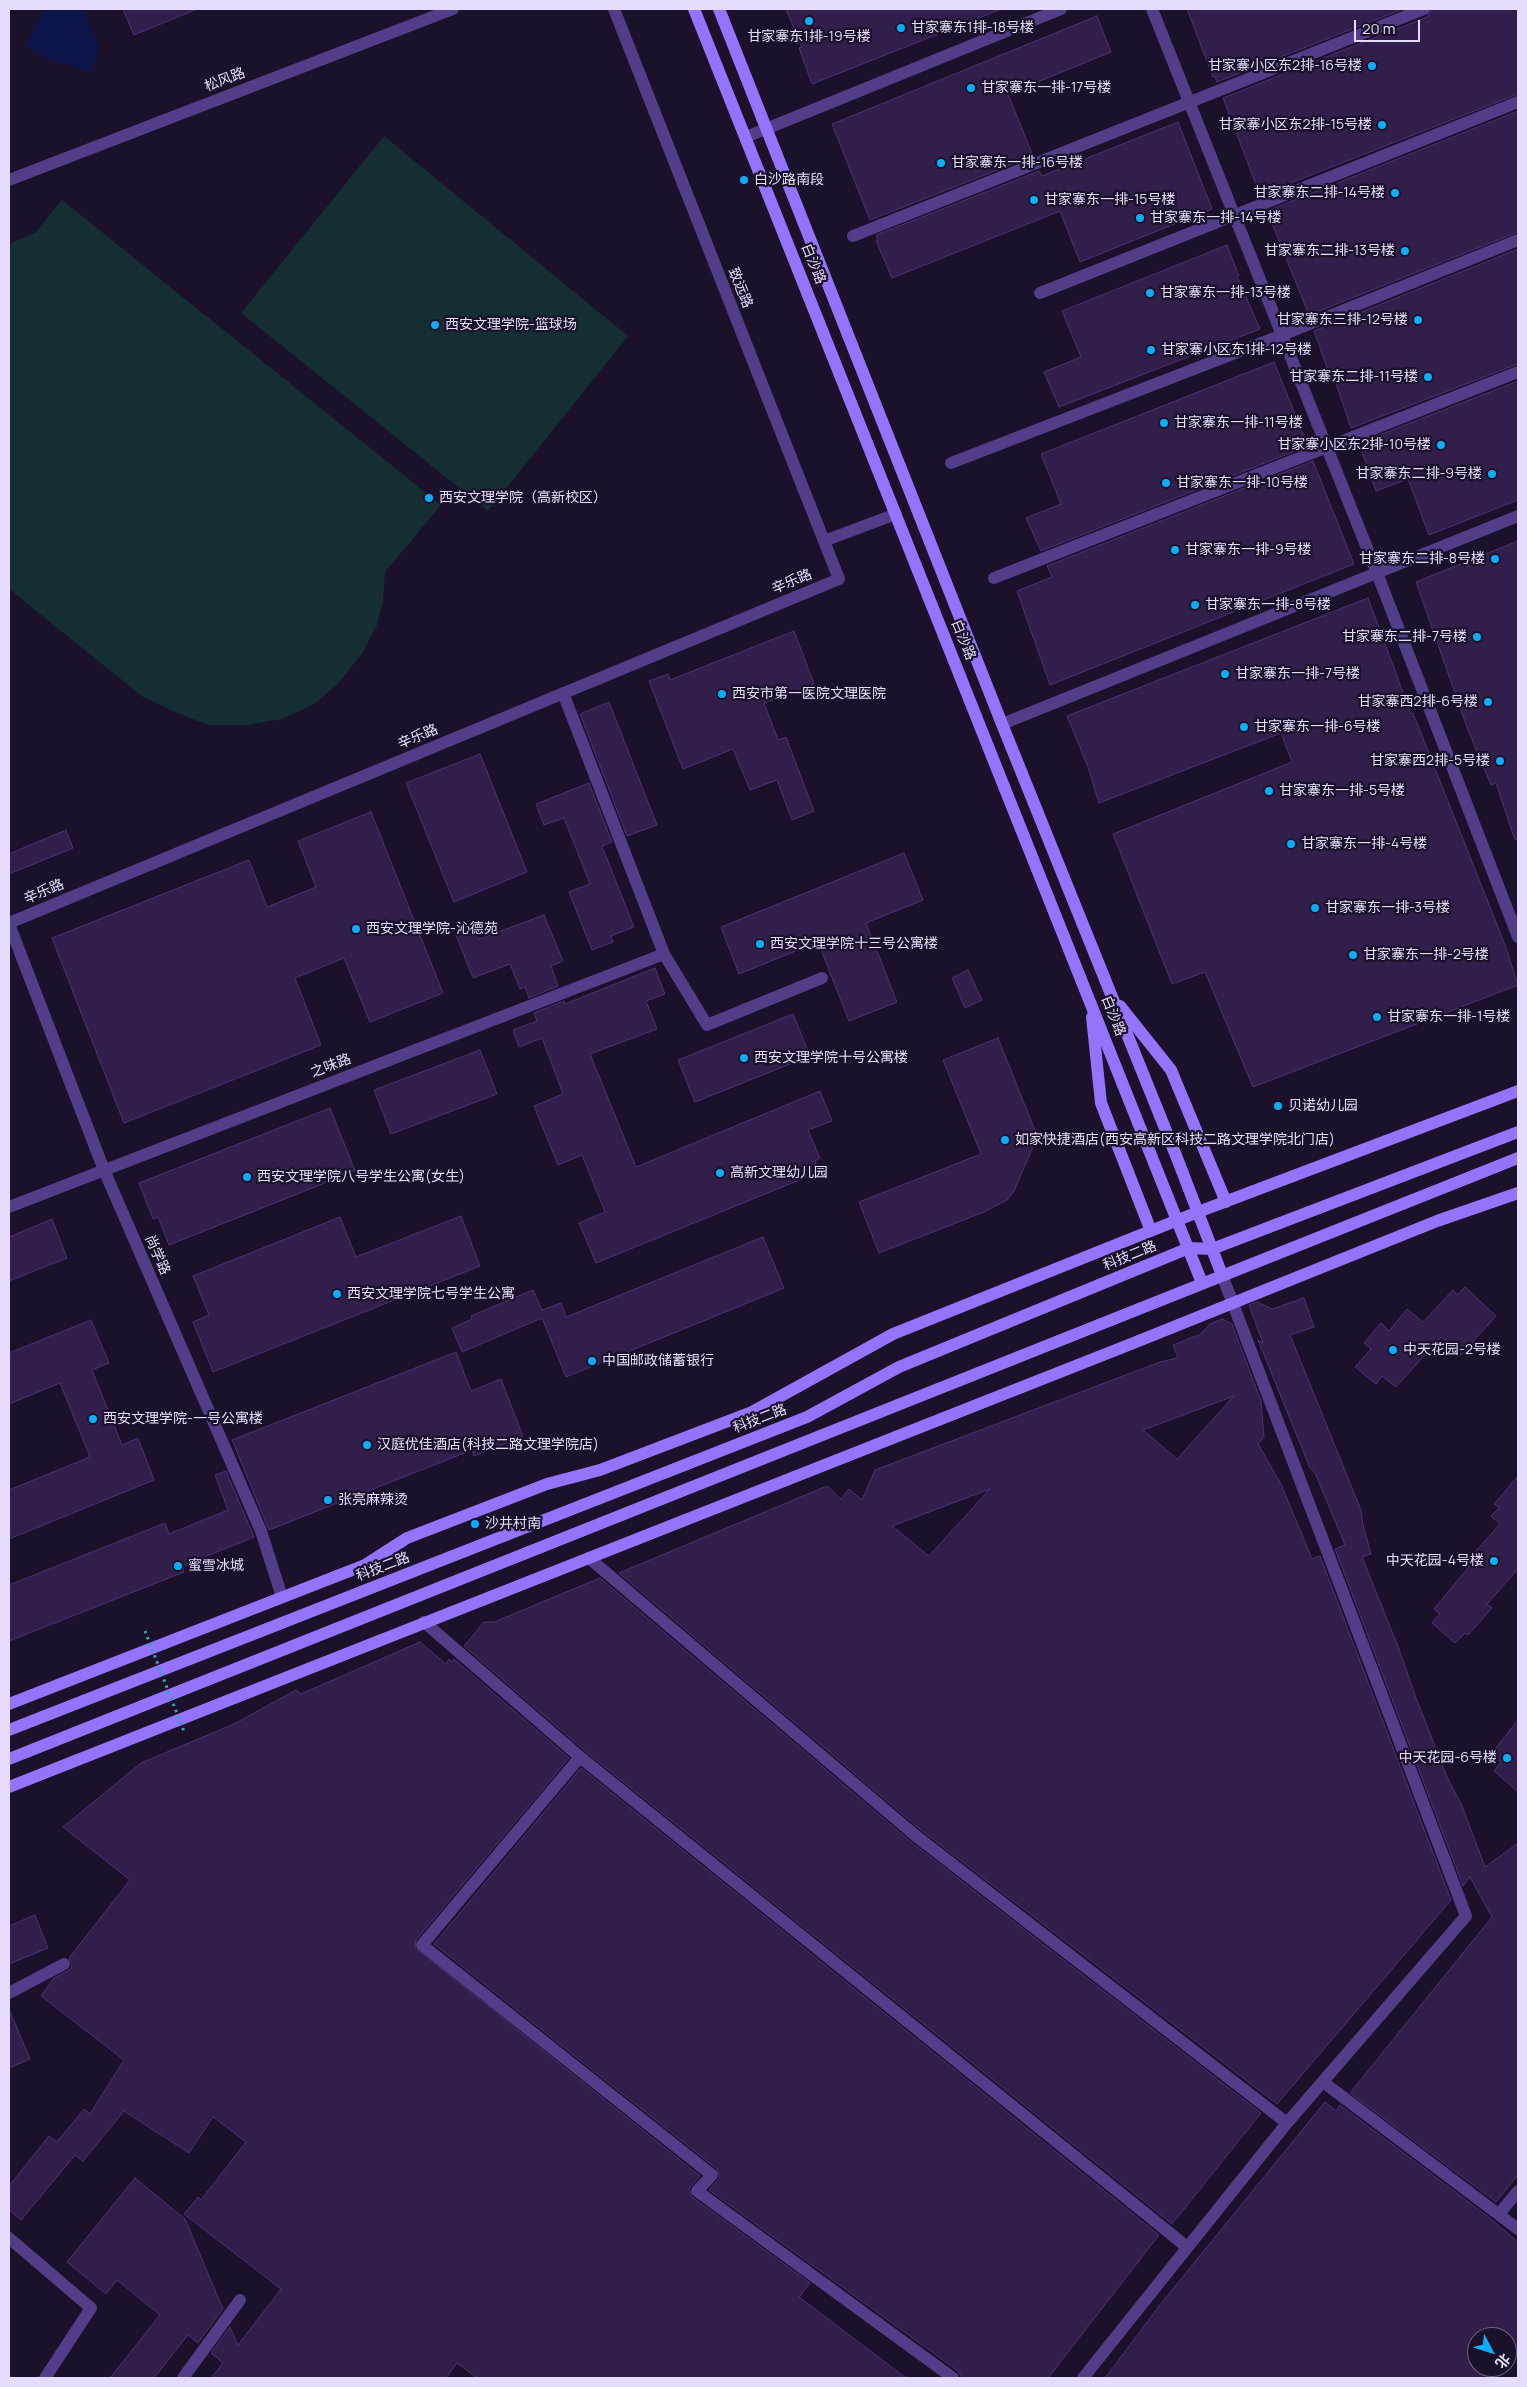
<!DOCTYPE html>
<html>
<head>
<meta charset="utf-8">
<style>
	body { margin:0 }
	#map { position:relative; width:1527px; height:2387px; overflow:hidden; background:#1b112a; font-family:Manrope,"Noto Sans SC",sans-serif }
	canvas { display:block }
	.frame { position:absolute; inset:0; border:10px solid #e7dbfe; pointer-events:none }
	.north { position:absolute; left:1467px; top:2327px; width:50px; height:50px; box-sizing:border-box; background:#1b112a; border:1px solid #6d627f; border-radius:50%; rotate:130deg; font-size:14px; font-weight:700; line-height:20px; text-align:center; color:#e7dbfe }
	.north::after { content:''; display:block; margin:auto; width:18px; height:22px; background:#0baefb; clip-path:polygon(50% 0,100% 100%,50% 72%,0 100%) }
	.scale { position:absolute; left:1354px; top:20px; width:66px; height:22px; box-sizing:border-box; border:2px solid #e7dbfe; border-top:0; padding-left:6px; font-size:15px; line-height:18px; white-space:nowrap; color:#e7dbfe; -webkit-text-stroke:4px #1b112a; paint-order:stroke }
</style>
</head>
<body>
<div id="map">
<canvas width="1527" height="2387"></canvas>
<div class="frame"></div>
<div class="north">北</div>
<div class="scale">20 m</div>
</div>
<script>
const c = document.querySelector('canvas').getContext('2d');
c.lineJoin = 'round';
function fillPath(path, color) {
  c.fillStyle = color;
  c.fill(path, 'evenodd');
}
function shape(rows) {
  const path = new Path2D();
  for (const r of rows) {
    path.moveTo(r[0], r[1]);
    for (let i = 2; i < r.length; i += 2) path.lineTo(r[i], r[i + 1]);
  }
  return path;
}
function stroke(path, color, width, dash) {
  c.strokeStyle = color;
  c.lineWidth = width;
  c.lineCap = dash ? 'butt' : 'round';
  c.setLineDash(dash || []);
  c.stroke(path);
}
function drawText(font, color, halo, rows, align = 'center') {
  c.font = font + ' Manrope,"Noto Sans SC",sans-serif';
  c.lineWidth = 4.5;
  c.setLineDash([]);
  c.textBaseline = 'middle';
  c.strokeStyle = halo;
  c.fillStyle = color;
  for (const [text, x, y, turn = 0] of rows) {
    c.save();
    c.translate(x, y);
    c.rotate((+turn || 0) * Math.PI / 180);
    c.textAlign = isNaN(turn) ? turn : align;
    if (halo) c.strokeText(text, 0, 0);
    c.fillText(text, 0, 0);
    c.restore();
  }
}
const green = shape([
	[384,136,628,336,488,511,241,313],
	[62,200,441,505,385,572,383,600,377,625,363,652,338,684,314,704,282,719,247,725,209,725,180,714,143,697,9,589,9,244,35,233]
]);
const water = shape([
	[45,9,83,9,99,47,92,71,50,60,25,46]
]);
const building = shape([
	[123,9,197,9,134,35,123,9],
	[786,9,999,9,999,10,812,84,799,48,802,47,786,9],
	[1187,9,1403,9,1217,82,1215,76,1213,77,1187,9],
	[1432,9,1518,9,1518,94,1260,195,1223,98,1427,17,1432,9],
	[1097,16,1111,52,1008,94,1033,156,870,220,832,124,1097,16],
	[1518,111,1518,232,1309,315,1267,211,1518,111],
	[1178,122,1212,209,1080,262,1060,211,892,278,876,241,878,241,876,235,1039,171,1042,176,1178,122],
	[1227,245,1239,276,1237,276,1260,329,1059,407,1044,372,1081,357,1062,311,1227,245],
	[1518,249,1518,364,1351,428,1332,372,1329,373,1314,331,1518,249],
	[1274,362,1308,446,1041,551,1026,518,1061,504,1041,454,1274,362],
	[1518,381,1518,500,1429,535,1408,479,1376,491,1359,443,1518,381],
	[1313,461,1354,564,1050,685,1017,591,1052,577,1047,566,1313,461],
	[1518,541,1518,839,1515,840,1496,783,1491,785,1468,730,1416,582,1518,541],
	[1368,598,1411,714,1413,713,1505,945,1518,985,1253,1087,1205,972,1172,984,1113,834,1292,762,1281,733,1099,803,1088,767,1067,716,1368,598],
	[794,631,814,684,764,703,778,740,786,737,814,811,792,820,777,780,750,790,733,749,683,769,649,681,668,674,670,680,794,631],
	[609,702,657,825,627,836,580,714,609,702],
	[480,754,527,872,454,902,406,783,480,754],
	[589,783,612,842,602,846,634,927,611,936,613,942,592,950,569,892,590,884,564,818,544,825,536,804,589,783],
	[371,812,443,993,370,1022,344,958,295,978,321,1045,124,1123,52,938,249,860,267,907,316,887,298,841,371,812],
	[66,830,73,848,9,874,9,854,66,830],
	[904,853,923,900,866,923,897,1002,849,1021,818,942,739,974,721,927,904,853],
	[544,915,563,961,551,966,558,986,529,998,525,987,520,989,510,964,473,978,456,935,475,928,479,939,544,915],
	[655,968,665,994,646,1001,657,1029,590,1054,636,1167,820,1091,832,1121,808,1130,820,1158,815,1161,819,1172,596,1263,579,1223,605,1212,582,1155,558,1165,534,1106,563,1094,542,1038,519,1047,513,1030,537,1021,534,1013,564,1001,565,1004,655,968],
	[968,970,982,1000,965,1008,952,978,968,970],
	[793,1014,810,1056,695,1102,678,1060,793,1014],
	[998,1038,1036,1133,1033,1147,1014,1191,1007,1200,984,1212,879,1253,859,1202,981,1154,943,1060,998,1038],
	[480,1050,497,1094,391,1134,374,1090,480,1050],
	[330,1108,355,1171,169,1245,158,1217,153,1219,139,1183,330,1108],
	[461,1216,480,1266,213,1372,193,1322,209,1315,193,1276,340,1217,356,1257,461,1216],
	[52,1219,67,1258,9,1281,9,1237,52,1219],
	[763,1237,784,1288,566,1377,542,1318,462,1352,452,1328,472,1319,471,1316,533,1290,542,1310,561,1303,566,1317,763,1237],
	[1465,1287,1496,1316,1461,1355,1441,1337,1396,1387,1382,1376,1376,1384,1355,1367,1371,1349,1364,1343,1381,1323,1389,1331,1407,1309,1423,1322,1453,1290,1457,1295,1465,1287],
	[1304,1298,1314,1327,1290,1335,1361,1510,1363,1525,1371,1554,1362,1557,1399,1649,1416,1698,1447,1777,1462,1806,1485,1867,1518,1843,1518,2175,1496,2202,1350,2093,1492,1917,1470,1877,1463,1886,1335,1549,1345,1545,1315,1473,1310,1468,1258,1340,1263,1343,1249,1305,1257,1302,1272,1309,1304,1298],
	[1222,1319,1232,1324,1261,1401,1264,1437,1258,1444,1281,1484,1312,1559,1320,1556,1451,1900,1277,2104,921,1830,619,1573,827,1486,841,1499,849,1489,862,1500,875,1470,1160,1362,1178,1358,1173,1345,1201,1334,1210,1324,1222,1319],
	[1234,1396,1177,1459,1143,1430,1234,1396],
	[990,1489,929,1556,892,1526,990,1489],
	[91,1320,109,1363,92,1370,122,1445,138,1438,154,1480,9,1539,9,1490,90,1457,60,1383,9,1404,9,1353,91,1320],
	[456,1352,471,1391,501,1379,523,1436,474,1456,472,1450,269,1530,232,1440,456,1352],
	[226,1471,254,1537,182,1566,184,1572,9,1641,9,1585,165,1523,169,1534,228,1510,215,1475,226,1471],
	[1518,1476,1518,1569,1487,1604,1492,1608,1468,1635,1465,1633,1455,1643,1432,1623,1440,1614,1434,1609,1472,1563,1468,1560,1500,1524,1491,1516,1499,1508,1494,1504,1518,1476],
	[600,1578,911,1842,1261,2113,1172,2224,585,1751,464,1646,484,1622,494,1622,600,1578],
	[420,1642,446,1664,449,1659,452,1662,454,1659,569,1758,416,1940,415,1948,700,2176,689,2189,692,2197,810,2283,799,2297,906,2378,477,2378,457,2363,446,2378,211,2378,223,2363,211,2353,230,2327,238,2345,281,2289,184,2214,198,2197,201,2200,246,2142,213,2117,189,2153,124,2111,83,2161,75,2155,21,2220,9,2210,9,2186,49,2136,57,2142,84,2109,90,2114,124,2060,41,1996,54,1978,71,1969,72,1964,69,1958,130,1880,63,1827,141,1763,234,1724,296,1690,301,1694,420,1642],
	[1518,1720,1518,1792,1494,1771,1501,1762,1491,1754,1518,1720],
	[581,1768,1159,2235,1048,2378,962,2378,958,2371,709,2190,720,2177,717,2169,434,1944,581,1768],
	[35,1915,48,1948,9,1964,9,1926,35,1915],
	[9,2009,30,2059,9,2068,9,2009],
	[1325,2102,1336,2111,1340,2105,1486,2215,1518,2242,1518,2351,1507,2365,1507,2337,1477,2337,1477,2367,1506,2367,1497,2378,1105,2378,1159,2306,1325,2102],
	[135,2178,185,2219,223,2309,198,2343,188,2335,154,2378,110,2378,160,2315,117,2280,106,2294,67,2262,135,2178]
]);
const street = shape([
	[1152,9,1377,573,1518,937],
	[746,137,1061,9],
	[9,180,453,9],
	[853,236,1424,9],
	[1040,293,1518,102],
	[951,463,1282,335,1518,240],
	[824,541,896,514],
	[994,578,1518,372],
	[563,693,664,954,707,1025,822,978],
	[1002,724,1518,516],
	[9,923,839,579,614,9],
	[9,924,104,1170,261,1531,282,1597],
	[9,1207,664,954],
	[589,1558,916,1836,1287,2123],
	[424,1622,580,1757,1187,2247],
	[580,1757,422,1945,712,2175,697,2191,953,2378],
	[9,1993,64,1964],
	[1323,2082,1518,2229],
	[1499,2214,1518,2191],
	[9,2238,91,2308,45,2378],
	[183,2378,240,2300],
	[1083,2378,1287,2123,1466,1916,1222,1275]
]);
const secondary = shape([
	[694,9,1202,1283],
	[719,9,1002,724,1177,1158,1222,1275],
	[1120,1006,1171,1070,1226,1202],
	[1092,1017,1101,1103,1151,1231],
	[9,1704,365,1565,407,1538,547,1484,600,1470,752,1412,893,1334,1198,1212,1518,1091],
	[9,1730,807,1417,899,1367,1189,1248,1212,1249,1518,1132],
	[9,1759,1518,1158],
	[9,1787,1131,1344,1437,1221,1518,1193]
]);
const pathBridge = shape([
	[145,1631,185,1734]
]);
const markers = [
	[809,21,5,"#0baefb"],
	[901,28,5,"#0baefb"],
	[1372,66,5,"#0baefb"],
	[971,88,5,"#0baefb"],
	[1382,125,5,"#0baefb"],
	[941,163,5,"#0baefb"],
	[744,180,5,"#0baefb"],
	[1395,193,5,"#0baefb"],
	[1034,200,5,"#0baefb"],
	[1140,218,5,"#0baefb"],
	[1405,251,5,"#0baefb"],
	[1150,293,5,"#0baefb"],
	[1418,320,5,"#0baefb"],
	[435,325,5,"#0baefb"],
	[1151,350,5,"#0baefb"],
	[1428,377,5,"#0baefb"],
	[1164,423,5,"#0baefb"],
	[1441,445,5,"#0baefb"],
	[1492,474,5,"#0baefb"],
	[1166,483,5,"#0baefb"],
	[429,498,5,"#0baefb"],
	[1175,550,5,"#0baefb"],
	[1495,559,5,"#0baefb"],
	[1195,605,5,"#0baefb"],
	[1477,637,5,"#0baefb"],
	[1225,674,5,"#0baefb"],
	[722,694,5,"#0baefb"],
	[1488,702,5,"#0baefb"],
	[1244,727,5,"#0baefb"],
	[1500,761,5,"#0baefb"],
	[1269,791,5,"#0baefb"],
	[1291,844,5,"#0baefb"],
	[1315,908,5,"#0baefb"],
	[356,929,5,"#0baefb"],
	[760,944,5,"#0baefb"],
	[1353,955,5,"#0baefb"],
	[1377,1017,5,"#0baefb"],
	[744,1058,5,"#0baefb"],
	[1278,1106,5,"#0baefb"],
	[1005,1140,5,"#0baefb"],
	[720,1173,5,"#0baefb"],
	[247,1177,5,"#0baefb"],
	[337,1294,5,"#0baefb"],
	[1393,1350,5,"#0baefb"],
	[592,1361,5,"#0baefb"],
	[93,1419,5,"#0baefb"],
	[367,1445,5,"#0baefb"],
	[328,1500,5,"#0baefb"],
	[475,1524,5,"#0baefb"],
	[1494,1561,5,"#0baefb"],
	[178,1566,5,"#0baefb"],
	[1507,1758,5,"#0baefb"]
];
const poiNames = [
	["甘家寨东1排-18号楼",911,28],
	["甘家寨东1排-19号楼",809,37,"center"],
	["甘家寨小区东2排-16号楼",1362,66,"right"],
	["甘家寨东一排-17号楼",981,88],
	["甘家寨小区东2排-15号楼",1372,125,"right"],
	["甘家寨东一排-16号楼",951,163],
	["白沙路南段",754,180],
	["甘家寨东二排-14号楼",1385,193,"right"],
	["甘家寨东一排-15号楼",1044,200],
	["甘家寨东一排-14号楼",1150,218],
	["甘家寨东二排-13号楼",1395,251,"right"],
	["甘家寨东一排-13号楼",1160,293],
	["甘家寨东三排-12号楼",1408,320,"right"],
	["西安文理学院-篮球场",445,325],
	["甘家寨小区东1排-12号楼",1161,350],
	["甘家寨东二排-11号楼",1418,377,"right"],
	["甘家寨东一排-11号楼",1174,423],
	["甘家寨小区东2排-10号楼",1431,445,"right"],
	["甘家寨东二排-9号楼",1482,474,"right"],
	["甘家寨东一排-10号楼",1176,483],
	["西安文理学院（高新校区）",439,498],
	["甘家寨东一排-9号楼",1185,550],
	["甘家寨东二排-8号楼",1485,559,"right"],
	["甘家寨东一排-8号楼",1205,605],
	["甘家寨东二排-7号楼",1467,637,"right"],
	["甘家寨东一排-7号楼",1235,674],
	["西安市第一医院文理医院",732,694],
	["甘家寨西2排-6号楼",1478,702,"right"],
	["甘家寨东一排-6号楼",1254,727],
	["甘家寨西2排-5号楼",1490,761,"right"],
	["甘家寨东一排-5号楼",1279,791],
	["甘家寨东一排-4号楼",1301,844],
	["甘家寨东一排-3号楼",1325,908],
	["西安文理学院-沁德苑",366,929],
	["西安文理学院十三号公寓楼",770,944],
	["甘家寨东一排-2号楼",1363,955],
	["甘家寨东一排-1号楼",1387,1017],
	["西安文理学院十号公寓楼",754,1058],
	["贝诺幼儿园",1288,1106],
	["如家快捷酒店(西安高新区科技二路文理学院北门店)",1015,1140],
	["高新文理幼儿园",730,1173],
	["西安文理学院八号学生公寓(女生)",257,1177],
	["西安文理学院七号学生公寓",347,1294],
	["中天花园-2号楼",1403,1350],
	["中国邮政储蓄银行",602,1361],
	["西安文理学院-一号公寓楼",103,1419],
	["汉庭优佳酒店(科技二路文理学院店)",377,1445],
	["张亮麻辣烫",338,1500],
	["沙井村南",485,1524],
	["中天花园-4号楼",1484,1561,"right"],
	["蜜雪冰城",188,1566],
	["中天花园-6号楼",1497,1758,"right"]
];
const streetNames = [
	["松风路",225,80,-21],
	["白沙路",813,264,68],
	["致远路",740,288,68],
	["辛乐路",792,582,-23],
	["白沙路",963,640,68],
	["辛乐路",418,737,-23],
	["辛乐路",44,892,-23],
	["白沙路",1113,1016,68],
	["之味路",331,1066,-21],
	["尚学路",157,1255,66],
	["科技二路",1130,1256,-22],
	["科技二路",760,1419,-21],
	["科技二路",383,1567,-21]
];
fillPath(green, '#142e34');
fillPath(water, '#0c1549');
fillPath(building, '#311e4b');
stroke(building, '#4e3076', 1);
stroke(street, '#513d88', 12);
stroke(secondary, '#9574fd', 12);
stroke(pathBridge, '#33a5bb', 3, [2.5, 4]);
for (const [x, y, r, color] of markers) {
  const dot = new Path2D();
  dot.arc(x, y, r, 0, 2 * Math.PI);
  c.fillStyle = color;
  c.fill(dot);
  stroke(dot, '#1b112a', 2);
}
drawText('14px', '#e7dbfe', '#1b112a', poiNames, 'left');
drawText('14px', '#e7dbfe', '#1b112a', streetNames);
</script>
</body>
</html>
